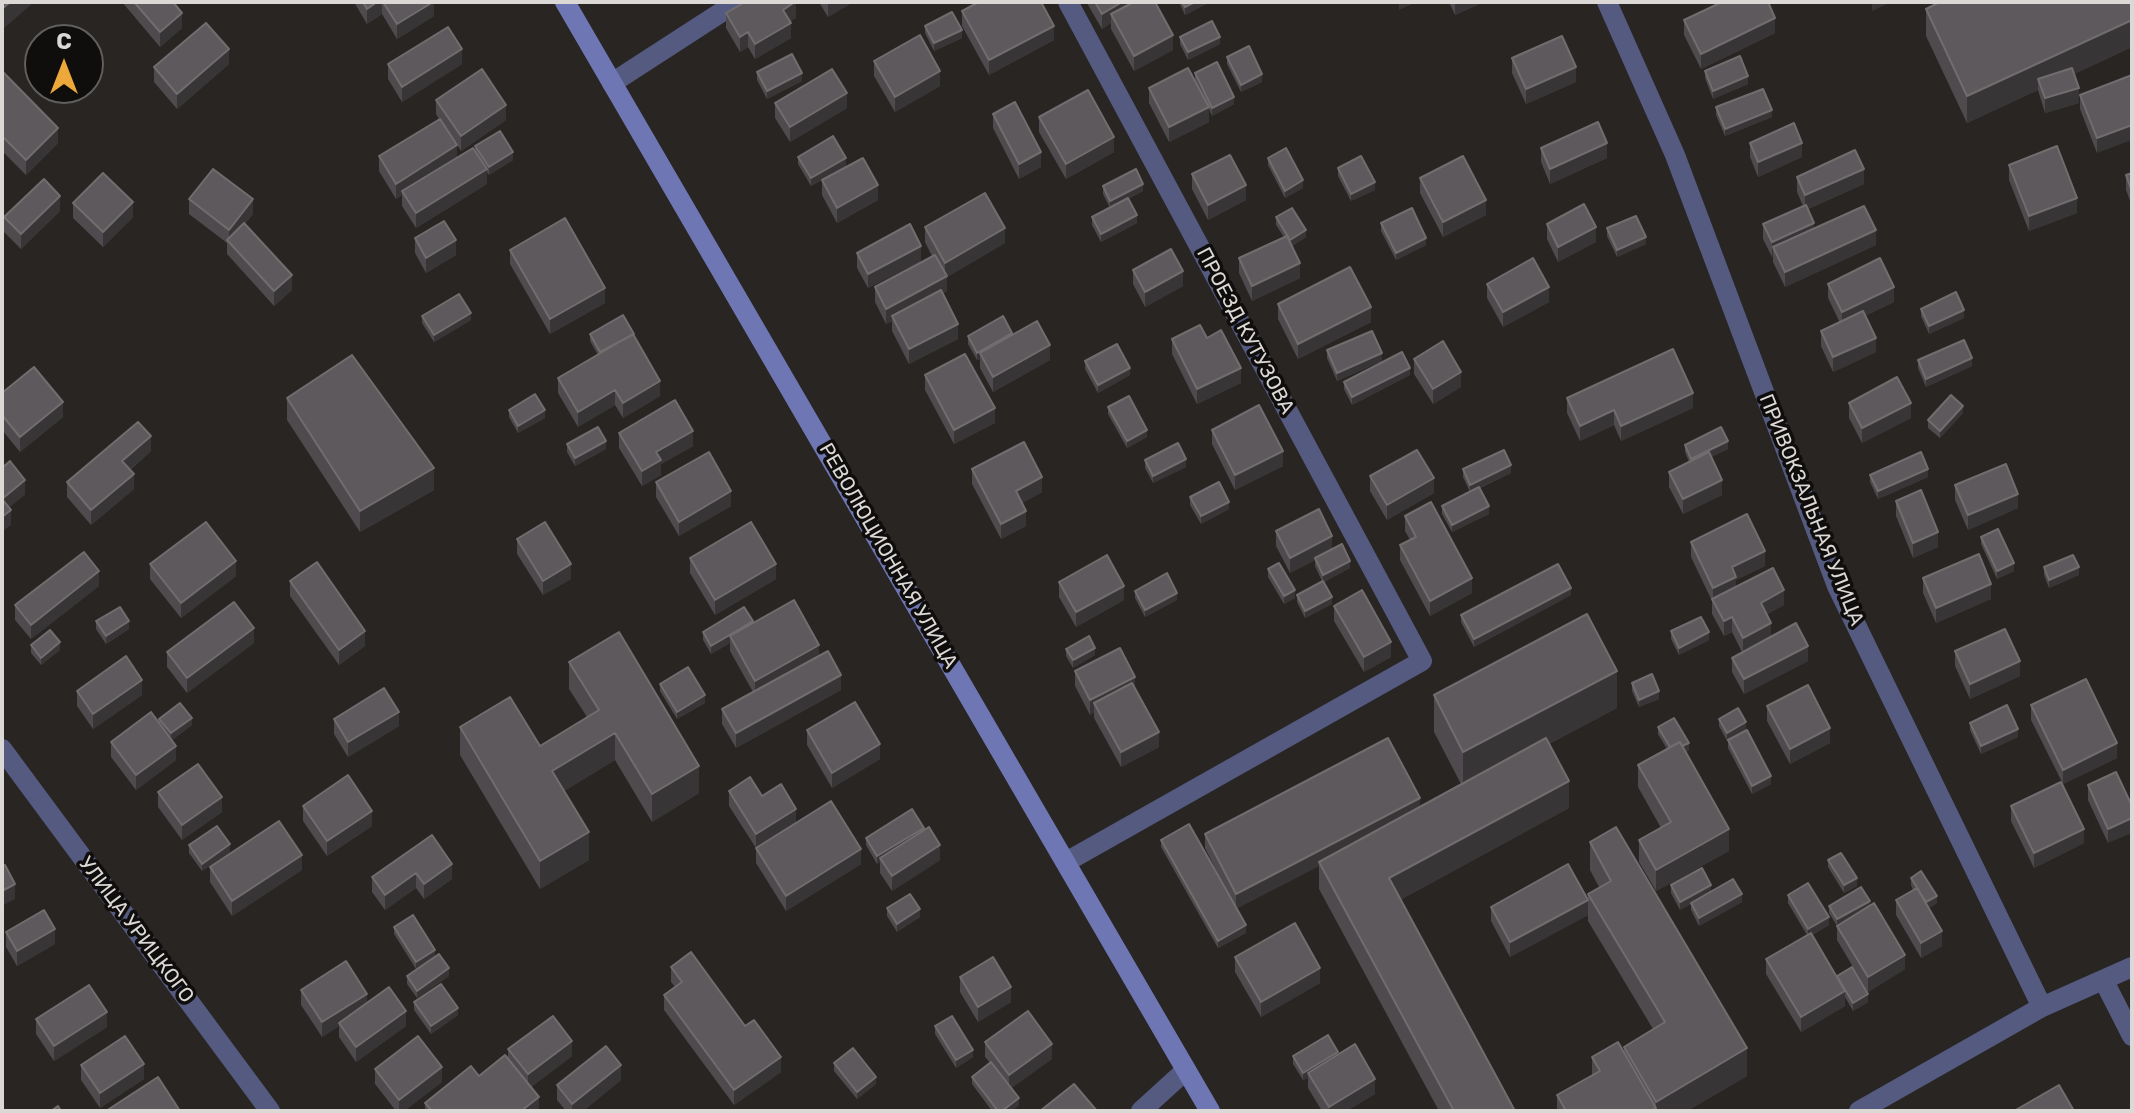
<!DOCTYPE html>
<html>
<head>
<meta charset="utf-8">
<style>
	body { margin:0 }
	#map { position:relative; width:2134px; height:1113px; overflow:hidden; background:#282522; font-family:Rubik,sans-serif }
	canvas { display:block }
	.frame { position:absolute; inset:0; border:4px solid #dbd8d6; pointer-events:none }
	.north { position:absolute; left:24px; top:24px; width:80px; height:80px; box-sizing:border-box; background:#100e0d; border:2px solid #615f5d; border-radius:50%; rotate:0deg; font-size:22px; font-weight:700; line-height:32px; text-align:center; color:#dbd8d6 }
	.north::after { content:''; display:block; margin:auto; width:28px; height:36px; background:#eda83b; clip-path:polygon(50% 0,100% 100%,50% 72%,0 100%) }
</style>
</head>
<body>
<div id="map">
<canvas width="2134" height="1113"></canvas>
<div class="frame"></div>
<div class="north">С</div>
</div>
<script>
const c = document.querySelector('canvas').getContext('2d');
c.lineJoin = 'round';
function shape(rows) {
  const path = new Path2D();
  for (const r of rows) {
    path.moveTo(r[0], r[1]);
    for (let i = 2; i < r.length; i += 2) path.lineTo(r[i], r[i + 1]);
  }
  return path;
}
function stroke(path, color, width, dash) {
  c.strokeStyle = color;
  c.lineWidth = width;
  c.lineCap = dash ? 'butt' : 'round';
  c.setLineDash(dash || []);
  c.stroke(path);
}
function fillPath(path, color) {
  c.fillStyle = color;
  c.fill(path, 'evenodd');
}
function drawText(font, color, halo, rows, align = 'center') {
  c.font = font + ' Rubik,sans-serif';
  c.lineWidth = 7;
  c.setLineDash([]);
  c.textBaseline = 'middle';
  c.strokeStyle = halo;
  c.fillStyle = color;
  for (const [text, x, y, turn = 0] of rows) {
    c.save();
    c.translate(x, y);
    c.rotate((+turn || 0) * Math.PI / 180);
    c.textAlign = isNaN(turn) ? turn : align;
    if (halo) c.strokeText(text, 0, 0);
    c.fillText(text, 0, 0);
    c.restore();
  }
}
const street = shape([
	[1607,2,1675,155,1837,586,2042,1007],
	[612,83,737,2],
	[2,749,270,1111],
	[1066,862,1422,661,1068,2],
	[2104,981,2132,1036],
	[1141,1111,1186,1070],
	[1859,1111,2042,1007,2132,967]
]);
const secondary = shape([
	[565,2,1210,1111]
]);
const wall = shape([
	[122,2,173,2,182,28,160,47],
	[354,2,434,2,434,16,397,39,382,14,367,24],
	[819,2,853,2,828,17],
	[1088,2,1155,2,1173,50,1134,71,1111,29,1111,23,1102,29,1088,5],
	[1179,2,1210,2,1185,15],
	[1449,2,1484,2,1455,15],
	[2132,2,2132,47,2074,74,2079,103,2045,113,2038,90,1967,123,1926,36,1926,9],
	[962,11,1054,40,989,75,962,26],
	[726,13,796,18,790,21,791,38,755,59,748,47,740,52,726,28],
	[1684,20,1775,33,1701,69,1684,35],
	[925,26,962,38,934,51,925,33],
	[1180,37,1220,44,1188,60,1180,44],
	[1227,57,1262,82,1241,92,1227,64],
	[1512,58,1576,82,1526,104,1512,73],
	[874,61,940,86,895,112,874,76],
	[229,64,177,109,154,82,154,67],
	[388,64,462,64,402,102,388,79],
	[2,71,58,143,26,175,2,151],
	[1705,71,1748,84,1713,99,1705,78],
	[757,72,802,81,767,99,757,80],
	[1195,73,1234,104,1212,116,1209,109,1209,122,1169,142,1149,103,1149,88,1195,80],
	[2132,75,2097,153,2080,109,2080,95],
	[436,100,506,120,461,151,457,145,457,158,475,151,475,146,513,160,489,175,487,172,487,184,416,228,402,206,402,195,396,199,379,171,379,156,439,119,436,114],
	[775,103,847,108,790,142,775,118],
	[1716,107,1772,117,1725,136,1716,115],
	[993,114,1041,167,1019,179,993,128],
	[1039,117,1114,152,1066,179,1039,132],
	[1750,143,1802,157,1758,177,1750,157],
	[1541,148,1607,158,1550,184,1541,162],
	[798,157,846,166,811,186,798,164],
	[1268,158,1303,188,1285,198,1268,165],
	[2009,165,2077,213,2029,231,2009,180],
	[1338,168,1375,190,1351,201,1338,176],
	[2132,173,2132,206,2126,190,2126,175],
	[1192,174,1246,200,1208,220,1192,189],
	[1797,177,1864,184,1808,209,1814,229,1876,245,1785,287,1773,262,1773,256,1772,257,1763,239,1763,224,1803,206,1797,192],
	[1420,178,1486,215,1443,237,1420,193],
	[822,180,878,200,837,223,822,195],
	[1103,186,1143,191,1128,199,1137,223,1101,242,1092,225,1092,217,1110,208,1103,194],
	[189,199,253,214,245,224,292,290,274,306,227,254,227,243,189,214],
	[73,203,133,217,103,247,73,218],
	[60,211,21,249,4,232,4,217],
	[1276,217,1306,237,1292,246,1300,278,1252,301,1239,273,1239,258,1284,237,1276,225],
	[1381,223,1426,245,1396,260,1381,231],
	[1547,224,1596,242,1558,262,1547,239],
	[925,227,1005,243,947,277,947,291,942,294,958,339,909,364,892,331,892,321,886,324,875,302,875,287,932,256,925,242],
	[1607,228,1646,244,1617,257,1607,236],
	[415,238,456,255,426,273,415,253],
	[510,250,605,303,550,334,510,264],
	[857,253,921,261,868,288,857,268],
	[1133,270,1183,286,1145,307,1133,284],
	[1487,284,1549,302,1503,327,1487,298],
	[1828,284,1894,302,1865,316,1876,352,1833,372,1821,346,1821,331,1840,323,1828,298],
	[1278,304,1371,322,1298,359,1278,319],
	[1921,309,1964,318,1929,334,1921,316],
	[422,316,471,320,434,342,422,323],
	[590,334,634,337,660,396,623,418,615,405,578,427,558,393,558,378,598,355,590,341],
	[1012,335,1050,360,993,392,980,368,980,359,977,360,968,344,968,336],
	[1207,338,1241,383,1197,404,1172,354,1172,339],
	[1327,350,1382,361,1337,381,1327,358],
	[1414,359,1461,387,1433,404,1414,374],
	[1918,360,1972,366,1926,387,1918,368],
	[1085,361,1130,375,1098,393,1085,369],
	[925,375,995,423,954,444,925,390],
	[1410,375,1352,405,1344,389,1344,382],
	[2,393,63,417,20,452,2,430],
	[287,398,434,490,360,532,287,420],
	[1567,398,1693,408,1621,441,1614,425,1580,441,1567,413],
	[1849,403,1911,418,1862,443,1849,418],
	[1108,407,1147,437,1127,448,1108,414],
	[509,410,545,418,518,433,509,417],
	[1963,413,1940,438,1928,428,1928,420],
	[1212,430,1283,466,1235,490,1212,444],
	[619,433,693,446,661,464,661,475,642,486,619,448],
	[567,444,606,449,575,466,567,452],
	[1685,445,1728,449,1711,457,1722,495,1683,514,1669,487,1669,472,1689,462,1685,452],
	[151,451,130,470,134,489,91,525,67,497,67,482],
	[1145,460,1186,467,1153,483,1145,468],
	[972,469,1042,492,1022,503,1026,526,1001,539,972,484],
	[1463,469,1511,473,1480,488,1489,514,1452,532,1442,514,1442,506,1470,492,1463,477],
	[1870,475,1928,477,1878,499,1870,482],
	[1370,476,1434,493,1387,520,1370,491],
	[656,482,731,506,679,536,656,497],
	[1955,485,2018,508,1968,530,1955,500],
	[1190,497,1229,509,1201,524,1190,505],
	[1896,501,1938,547,1913,558,1896,516],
	[1405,516,1472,593,1430,616,1400,560,1400,545,1410,540,1405,531],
	[1276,531,1332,549,1350,568,1324,582,1332,604,1305,618,1297,602,1297,595,1322,581,1315,566,1315,560,1290,573,1276,546],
	[1981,537,2014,571,1997,579,1981,544],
	[517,539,571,579,543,595,517,554],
	[1691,542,1765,566,1736,580,1736,587,1784,605,1767,614,1771,637,1808,661,1744,694,1732,672,1732,658,1742,652,1732,632,1724,636,1712,614,1712,601,1691,557],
	[690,558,776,579,715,615,690,573],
	[150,564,236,576,181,618,150,579],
	[2044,567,2079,575,2049,588,2044,575],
	[1268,569,1295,598,1284,604,1268,577],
	[1923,578,1991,599,1936,623,1923,593],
	[290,581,365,646,339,665,290,596],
	[1059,582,1124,600,1076,627,1059,597],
	[99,586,31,639,15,620,15,605],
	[1135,591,1177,600,1145,617,1135,598],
	[1571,595,1474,647,1461,622,1461,615],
	[1334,606,1391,657,1364,672,1334,621],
	[96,621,129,629,106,644,96,629],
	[753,623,819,656,841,690,736,748,722,724,722,709,753,692,730,651,730,643,711,654,703,640,703,632],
	[1671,631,1709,640,1679,655,1671,639],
	[254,643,187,693,167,667,167,652],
	[31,645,60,650,41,665,31,653],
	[1066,649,1095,655,1073,668,1066,656],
	[1955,651,2020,676,1970,699,1955,666],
	[569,662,699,793,652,822,615,760,564,791,589,860,540,889,460,755,460,727,540,746,587,717,569,689],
	[1075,671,1135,688,1159,747,1121,767,1094,718,1094,712,1090,715,1075,686],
	[1632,683,1659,699,1639,707,1632,691],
	[660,684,705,703,677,719,660,691],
	[77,691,142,695,93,729,77,706],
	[1434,695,1617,708,1549,744,1569,808,1400,900,1515,1111,1439,1111,1319,889,1319,866,1237,908,1246,933,1218,948,1161,847,1161,840,1227,892,1205,848,1205,834,1420,807,1461,784,1434,732],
	[2031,705,2117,758,2063,784,2031,720],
	[1767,706,1830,743,1790,764,1767,721],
	[1738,708,1727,741,1719,726,1719,719],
	[159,719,192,725,172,740,176,760,136,790,111,757,111,742,159,723],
	[334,719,399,726,348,757,334,734],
	[1970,723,2018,737,1981,754,1970,730],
	[1658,727,1689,750,1686,752,1729,851,1656,891,1639,862,1639,840,1661,828,1638,787,1638,765,1667,749,1658,734],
	[807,730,880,759,832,788,807,745],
	[1728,740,1771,784,1752,794,1728,748],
	[2116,772,2108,843,2088,800,2088,785],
	[729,791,762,796,796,822,861,864,786,911,756,863,756,848,729,806],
	[158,792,222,812,182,840,158,807],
	[303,806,372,826,327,856,303,821],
	[2011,806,2084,843,2034,868,2011,821],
	[924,830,940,860,892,891,880,873,880,862,877,864,866,845,866,838],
	[1590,842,1747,1076,1687,1111,1557,1111,1557,1095,1592,1075,1592,1057,1624,1053,1624,1047,1653,1029,1588,921,1588,894,1599,887,1590,870],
	[189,845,230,852,202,871,189,853],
	[1828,860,1857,886,1844,893,1828,867],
	[452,864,452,879,424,899,416,888,385,910,372,892,372,877],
	[210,867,302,870,232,916,210,882],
	[1911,878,1937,903,1929,908,1942,946,1921,958,1896,915,1896,900,1913,890,1911,885],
	[1671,885,1711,891,1742,902,1699,926,1691,910,1691,904,1680,910,1671,893],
	[1788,895,1829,925,1812,935,1837,977,1868,1002,1853,1011,1845,997,1845,1006,1801,1032,1766,974,1766,959,1807,935,1788,903],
	[1870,905,1905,969,1868,992,1837,940,1837,926,1829,913,1829,906],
	[1491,907,1588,915,1510,957,1491,921],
	[887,908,920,917,897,932,887,916],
	[394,927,449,976,417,998,407,984,407,976,416,969,394,934],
	[6,932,55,944,17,966,6,947],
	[1235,957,1320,983,1261,1017,1235,972],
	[671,967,745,1026,781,1072,734,1105,664,1010,664,995,675,987,671,982],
	[960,977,1011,1002,978,1022,960,992],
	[301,990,367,1002,406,1026,356,1062,339,1037,339,1026,322,1037,301,1005],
	[414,1002,458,1015,431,1034,414,1010],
	[36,1019,107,1027,54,1061,36,1034],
	[935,1026,973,1057,956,1068,935,1034],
	[985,1042,1052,1059,1011,1088,1019,1105,1012,1111,992,1111,972,1084,972,1077,990,1063,985,1057],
	[508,1049,572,1056,531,1087,539,1111,425,1111,425,1103,479,1076,508,1059],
	[1338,1054,1375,1094,1346,1111,1322,1111,1308,1088,1308,1078,1303,1080,1293,1064,1293,1056],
	[834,1063,876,1084,857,1099,834,1071],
	[81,1065,144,1079,100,1108,81,1080],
	[375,1069,442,1082,404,1111,396,1111,375,1084],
	[621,1080,583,1111,566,1111,557,1100,557,1085]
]);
const shadedWall = shape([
	[10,2,34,2,2,30,2,9],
	[377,2,382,2,382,14,367,24,367,9],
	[434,2,434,16,397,39,397,24],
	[828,2,853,2,828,17],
	[1122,2,1145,2,1111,14,1111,23,1102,29,1102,14],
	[1195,2,1210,2,1185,15,1185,7],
	[1399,2,1417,2,1399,10],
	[1455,2,1484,2,1455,15],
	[1872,2,1891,2,1872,11],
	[796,3,796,18,783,25,783,10],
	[182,13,182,28,160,47,160,32],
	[1775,18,1775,33,1701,69,1701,54],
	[2132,20,2132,47,2042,89,2038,79,2038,90,1967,123,1967,96],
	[791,23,791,38,755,59,755,44],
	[1054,26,1054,40,989,75,989,60],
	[962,30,962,38,934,51,934,43],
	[748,32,748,47,740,52,740,37],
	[1173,35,1173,50,1134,71,1134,56],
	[1220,37,1220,44,1188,60,1188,52],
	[229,49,229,64,177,109,177,94],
	[462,49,462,64,402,102,402,87],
	[1576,67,1576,82,1526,104,1526,89],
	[940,71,940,86,895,112,895,97],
	[802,73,802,81,767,99,767,91],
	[1262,74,1262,82,1241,92,1241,85],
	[1748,76,1748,84,1713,99,1713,91],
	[2079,88,2079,103,2045,113,2045,98],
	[847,93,847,108,790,142,790,127],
	[1234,97,1234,104,1212,116,1212,108],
	[506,105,506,120,461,151,461,136],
	[1209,107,1209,122,1169,142,1169,127],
	[1772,110,1772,117,1725,136,1725,129],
	[2132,125,2132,140,2097,153,2097,138],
	[58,128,58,143,26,175,26,160],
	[1114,137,1114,152,1066,179,1066,164],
	[1607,143,1607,158,1550,184,1550,169],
	[1802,143,1802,157,1758,177,1758,162],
	[457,145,457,160,402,191,402,195,396,199,396,184],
	[513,152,513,160,489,175,489,167],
	[1041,152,1041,167,1019,179,1019,164],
	[846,158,846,166,811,186,811,178],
	[487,169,487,184,416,228,416,213],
	[1864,169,1864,184,1805,210,1805,195],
	[1303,180,1303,188,1285,198,1285,191],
	[1375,182,1375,190,1351,201,1351,194],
	[1143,184,1143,191,1110,208,1110,201],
	[878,185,878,200,837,223,837,208],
	[1246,185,1246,200,1208,220,1208,205],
	[60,196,60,211,21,249,21,234],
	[2077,198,2077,213,2029,231,2029,216],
	[253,199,253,214,230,243,229,242,229,230],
	[1486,200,1486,215,1443,237,1443,222],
	[133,202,133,217,103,247,103,232],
	[1137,215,1137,223,1101,242,1101,234],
	[1814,223,1814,238,1773,247,1773,256,1772,257,1772,242],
	[1596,227,1596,242,1558,262,1558,247],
	[1005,228,1005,243,947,277,947,291,893,320,892,316,892,321,886,324,886,309,945,277,945,263],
	[1306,230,1306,237,1290,247,1290,240],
	[1876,230,1876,245,1785,287,1785,272],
	[1646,237,1646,244,1617,257,1617,250],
	[1426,238,1426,245,1396,260,1396,253],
	[456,240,456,255,426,273,426,258],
	[921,246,921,261,868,288,868,274],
	[1300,263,1300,278,1252,301,1252,286],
	[1183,271,1183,286,1145,307,1145,292],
	[292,275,292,290,274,306,274,291],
	[1549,287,1549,302,1503,327,1503,312],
	[1894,287,1894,302,1842,327,1842,312],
	[605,288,605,303,550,334,550,319],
	[1371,307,1371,322,1298,359,1298,344],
	[1964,310,1964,318,1929,334,1929,326],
	[471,313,471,320,434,342,434,335],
	[958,324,958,339,909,364,909,349],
	[1012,333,1012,340,980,353,980,359,977,360,977,353],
	[1876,338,1876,352,1833,372,1833,357],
	[1050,345,1050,360,993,392,993,377],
	[1382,353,1382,361,1337,381,1337,373],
	[1972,358,1972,366,1926,387,1926,379],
	[1130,368,1130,375,1098,393,1098,385],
	[1241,368,1241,383,1197,404,1197,389],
	[1410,368,1410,375,1352,405,1352,397],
	[1461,372,1461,387,1433,404,1433,389],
	[660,381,660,396,623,418,623,403],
	[615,390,615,405,578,427,578,412],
	[1693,393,1693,408,1621,441,1621,426],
	[63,402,63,417,20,452,20,437],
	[1911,403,1911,418,1862,443,1862,428],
	[1963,406,1963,413,1940,438,1940,431],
	[995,408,995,423,954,444,954,430],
	[545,410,545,418,518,433,518,426],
	[1614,410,1614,425,1580,441,1580,426],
	[1147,430,1147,437,1127,448,1127,441],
	[693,431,693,446,661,464,661,475,642,486,642,471,656,452],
	[151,436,151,451,122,476,122,461],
	[606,441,606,449,575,466,575,458],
	[1728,441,1728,449,1691,466,1691,459],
	[1283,451,1283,466,1235,490,1235,475],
	[1186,459,1186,467,1153,483,1153,476],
	[1511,465,1511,473,1470,492,1470,485],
	[434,468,434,490,360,532,360,511],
	[1928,469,1928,477,1878,499,1878,491],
	[134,474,134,489,91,525,91,510],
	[1042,477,1042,492,1016,506,1016,491],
	[1434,478,1434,493,1387,520,1387,505],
	[25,480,25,495,2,513,2,499],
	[1722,480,1722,495,1683,514,1683,499],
	[731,491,731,506,679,536,679,522],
	[2018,494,2018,508,1968,530,1968,515],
	[1229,502,1229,509,1201,524,1201,516],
	[1489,506,1489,514,1452,532,1452,525],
	[11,510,11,525,2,532,2,517],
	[1026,511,1026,526,1001,539,1001,524],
	[1938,532,1938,547,1913,558,1913,543],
	[1332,536,1332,551,1290,573,1290,558],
	[1765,551,1765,566,1736,580,1736,592,1713,603,1713,588,1732,567],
	[236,561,236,576,181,618,181,603],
	[1350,561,1350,568,1323,583,1323,575],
	[2014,563,2014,571,1997,579,1997,571],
	[571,564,571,579,543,595,543,581],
	[776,564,776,579,715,615,715,600],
	[2079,567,2079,575,2049,588,2049,580],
	[99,571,99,586,31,639,31,625],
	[1472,578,1472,593,1430,616,1430,601],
	[1991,584,1991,599,1936,623,1936,608],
	[1124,586,1124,600,1076,627,1076,612],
	[1571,588,1571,595,1474,647,1474,639],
	[1295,590,1295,598,1284,604,1284,596],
	[1784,590,1784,605,1761,618,1761,603],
	[1177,593,1177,600,1145,617,1145,610],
	[1332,597,1332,604,1305,618,1305,611],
	[1732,617,1732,632,1724,636,1724,621],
	[129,621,129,629,106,644,106,636],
	[1771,623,1771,638,1743,653,1743,638],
	[254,628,254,643,187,693,187,678],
	[365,631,365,646,339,665,339,650],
	[1709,632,1709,640,1679,655,1679,648],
	[730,636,730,643,711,654,711,646],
	[60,642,60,650,41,665,41,658],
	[1391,642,1391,657,1364,672,1364,657],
	[819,645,819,660,755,696,755,681],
	[1808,646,1808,661,1744,694,1744,679],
	[1095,648,1095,655,1073,668,1073,660],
	[2020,661,2020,676,1970,699,1970,684],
	[1617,671,1617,708,1463,789,1463,752],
	[841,675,841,690,736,748,736,733],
	[1135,677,1135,692,1094,703,1094,712,1090,715,1090,700],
	[142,680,142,695,93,729,93,714],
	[1659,691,1659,699,1639,707,1639,700],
	[705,695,705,703,677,719,677,712],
	[399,712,399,726,348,757,348,742],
	[192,718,192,725,171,741,171,733],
	[1746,722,1746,730,1727,741,1727,733],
	[1830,728,1830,743,1790,764,1790,749],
	[2018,729,2018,737,1981,754,1981,746],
	[1159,732,1159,747,1121,767,1121,752],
	[615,733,615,760,552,798,552,771],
	[1689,743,1689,750,1673,759,1673,752],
	[2117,743,2117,758,2063,784,2063,770],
	[880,744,880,759,832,788,832,773],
	[176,746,176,760,136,790,136,775],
	[699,766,699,793,652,822,652,794],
	[1771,776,1771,784,1752,794,1752,786],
	[1569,781,1569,808,1389,906,1389,878],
	[222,797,222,812,182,840,182,825],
	[1420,798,1420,813,1319,862,1319,866,1236,909,1236,894],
	[796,809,796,823,756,849,756,834],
	[372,811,372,826,327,856,327,841],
	[2132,818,2132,833,2108,843,2108,829],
	[924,828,924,836,880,858,880,862,877,864,877,856],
	[1729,829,1729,851,1656,891,1656,870],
	[2084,829,2084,843,2034,868,2034,853],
	[589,832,589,860,540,889,540,861],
	[230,844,230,852,202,871,202,864],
	[940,845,940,860,892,891,892,876],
	[861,849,861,864,786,911,786,896],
	[302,855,302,870,232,916,232,901],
	[452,864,452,879,424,899,424,884],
	[416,873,416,888,385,910,385,895],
	[1857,878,1857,886,1844,893,1844,885],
	[15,884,15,899,2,906,2,891],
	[1711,885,1711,893,1680,910,1680,902],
	[1742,894,1742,902,1699,926,1699,918],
	[1937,896,1937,903,1926,910,1926,902],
	[1588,900,1588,915,1510,957,1510,942],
	[1870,901,1870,909,1837,927,1837,919],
	[920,909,920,917,897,932,897,924],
	[1829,917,1829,925,1808,937,1808,929],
	[1246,925,1246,933,1218,948,1218,941],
	[55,929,55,944,17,966,17,951],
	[1942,931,1942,946,1921,958,1921,943],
	[435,950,435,957,416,969,416,962],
	[1905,955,1905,969,1868,992,1868,977],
	[449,968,449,976,417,998,417,991],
	[1320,968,1320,983,1261,1017,1261,1002],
	[1011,987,1011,1002,978,1022,978,1007],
	[1845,991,1845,1006,1801,1032,1801,1017],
	[367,994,367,1009,339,1023,339,1026,322,1037,322,1022],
	[1868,994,1868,1002,1853,1011,1853,1003],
	[458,1008,458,1015,431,1034,431,1026],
	[406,1011,406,1026,356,1062,356,1047],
	[107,1012,107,1027,54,1061,54,1046],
	[572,1041,572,1056,528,1089,528,1074],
	[1052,1044,1052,1059,1009,1090,1009,1075],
	[1747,1048,1747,1076,1687,1111,1656,1111,1656,1102],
	[973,1050,973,1057,956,1068,956,1060],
	[1338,1052,1338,1059,1308,1073,1308,1078,1303,1080,1303,1073],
	[781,1057,781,1072,734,1105,734,1090],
	[144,1064,144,1079,100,1108,100,1093],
	[621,1065,621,1080,583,1111,572,1111,572,1104],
	[442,1067,442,1082,404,1111,399,1111,399,1100],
	[876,1077,876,1084,857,1099,857,1092],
	[1375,1079,1375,1094,1346,1111,1329,1111,1329,1107],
	[539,1097,539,1111,521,1111],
	[1019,1098,1019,1105,1012,1111,1002,1111]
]);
const building = shape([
	[2,2,10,2,2,9,2,2],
	[134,2,173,2,182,13,160,32,134,2],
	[363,2,377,2,367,9,363,2],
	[383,2,433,2,397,24,383,2],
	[745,2,795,2,783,10,791,23,755,44,748,32,740,37,726,13,745,2],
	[979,2,1041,2,1054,26,989,60,962,11,979,2],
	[1095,2,1122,2,1102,14,1095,2],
	[1134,2,1155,2,1173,35,1134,56,1111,14,1134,2],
	[1182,2,1195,2,1185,7,1182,2],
	[1722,2,1768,2,1775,18,1701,54,1684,20,1722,2],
	[1940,2,2132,2,2132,20,1967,96,1926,9,1940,2],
	[952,12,962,30,934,43,925,26,952,12],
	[1212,21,1220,37,1188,52,1180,37,1212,21],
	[206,23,229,49,177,94,154,67,206,23],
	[448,27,462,49,402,87,388,64,448,27],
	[920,35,940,71,895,97,874,61,920,35],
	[1562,36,1576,67,1526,89,1512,58,1562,36],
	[1249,46,1262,74,1241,85,1227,57,1249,46],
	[792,54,802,73,767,91,757,72,792,54],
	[1740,56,1748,76,1713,91,1705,71,1740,56],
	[1217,62,1234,97,1212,108,1195,73,1217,62],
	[1188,68,1209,107,1169,127,1149,88,1188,68],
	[2072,68,2079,88,2045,98,2038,79,2072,68],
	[482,69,506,105,461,136,436,100,482,69],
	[832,69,847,93,790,127,775,103,832,69],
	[2,71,58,128,26,160,2,136,2,71],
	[2132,75,2132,125,2097,138,2080,95,2132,75],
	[1763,89,1772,110,1725,129,1716,107,1763,89],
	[1088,90,1114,137,1066,164,1039,117,1088,90],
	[1015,102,1041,152,1019,164,993,114,1015,102],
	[440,119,457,145,396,184,379,156,440,119],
	[1598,122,1607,143,1550,169,1541,148,1598,122],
	[1794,123,1802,143,1758,162,1750,143,1794,123],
	[500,131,513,152,489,167,475,146,500,131],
	[833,136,846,158,811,178,798,157,833,136],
	[2057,146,2077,198,2029,216,2009,165,2057,146],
	[473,148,487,169,416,213,402,191,473,148],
	[1286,148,1303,180,1285,191,1268,158,1286,148],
	[1855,150,1864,169,1805,195,1797,177,1855,150],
	[1230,155,1246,185,1208,205,1192,174,1230,155],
	[1361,156,1375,182,1351,194,1338,168,1361,156],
	[1463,156,1486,200,1443,222,1420,178,1463,156],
	[863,158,878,185,837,208,822,180,863,158],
	[213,169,253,199,229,230,189,199,213,169],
	[1136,169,1143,184,1110,201,1103,186,1136,169],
	[103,173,133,202,103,232,73,203,103,173],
	[2132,173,2132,192,2126,175,2132,173],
	[44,179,60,196,21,234,4,217,44,179],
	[985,193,1005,228,945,263,925,227,985,193],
	[1128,198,1137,215,1101,234,1092,217,1128,198],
	[1584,204,1596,227,1558,247,1547,224,1584,204],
	[1806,205,1814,223,1772,242,1763,224,1806,205],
	[1864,206,1876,230,1785,272,1773,247,1864,206],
	[1292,208,1306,230,1290,240,1276,217,1292,208],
	[1412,208,1426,238,1396,253,1381,223,1412,208],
	[1636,216,1646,237,1617,250,1607,228,1636,216],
	[565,218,605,288,550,319,510,250,565,218],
	[444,221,456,240,426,258,415,238,444,221],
	[244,223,292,275,274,291,227,240,244,223],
	[910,224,921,246,868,274,857,253,910,224],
	[1287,236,1300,263,1252,286,1239,258,1287,236],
	[1171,249,1183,271,1145,292,1133,270,1171,249],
	[935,255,947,276,886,309,875,287,935,255],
	[1533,258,1549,287,1503,312,1487,284,1533,258],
	[1880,258,1894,287,1842,312,1828,284,1880,258],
	[1350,267,1371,307,1298,344,1278,304,1350,267],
	[941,290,958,324,909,349,892,316,941,290],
	[1956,292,1964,310,1929,326,1921,309,1956,292],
	[459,294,471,313,434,335,422,316,459,294],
	[1863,311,1876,338,1833,357,1821,331,1863,311],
	[623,315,634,334,600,352,590,334,623,315],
	[1003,316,1012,333,977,353,968,336,1003,316],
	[1037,321,1050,345,993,377,980,353,1037,321],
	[1200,325,1207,338,1221,330,1241,368,1197,389,1172,339,1200,325],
	[1372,331,1382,353,1337,373,1327,350,1372,331],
	[633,334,660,381,623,403,615,390,578,412,558,378,633,334],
	[1964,340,1972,358,1926,379,1918,360,1964,340],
	[1443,341,1461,372,1433,389,1414,359,1443,341],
	[1117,344,1130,368,1098,385,1085,361,1117,344],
	[1673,349,1693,393,1621,426,1614,410,1580,426,1567,398,1673,349],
	[1402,352,1410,368,1352,397,1344,382,1402,352],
	[965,354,995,408,954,430,925,375,965,354],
	[352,355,434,468,360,511,287,398,352,355],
	[34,367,63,402,20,437,2,415,2,393,34,367],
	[1897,377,1911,403,1862,428,1849,403,1897,377],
	[535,394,545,410,518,426,509,410,535,394],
	[1951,395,1963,406,1940,431,1928,420,1951,395],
	[1129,396,1147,430,1127,441,1108,407,1129,396],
	[675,400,693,431,656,452,661,460,642,471,619,433,675,400],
	[1259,405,1283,451,1235,475,1212,430,1259,405],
	[138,422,151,436,122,461,134,474,91,510,67,482,138,422],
	[598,427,606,441,575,458,567,444,598,427],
	[1721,427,1728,441,1691,459,1685,445,1721,427],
	[1024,442,1042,477,1016,491,1026,511,1001,524,972,469,1024,442],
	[1178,443,1186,459,1153,476,1145,460,1178,443],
	[1417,450,1434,478,1387,505,1370,476,1417,450],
	[1504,450,1511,465,1470,485,1463,469,1504,450],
	[709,452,731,491,679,522,656,482,709,452],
	[1709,452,1722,480,1683,499,1669,472,1709,452],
	[1921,452,1928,469,1878,491,1870,475,1921,452],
	[10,461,25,480,2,499,2,468,10,461],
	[2006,464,2018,494,1968,515,1955,485,2006,464],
	[1219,482,1229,502,1201,516,1190,497,1219,482],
	[1479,487,1489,506,1452,525,1442,506,1479,487],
	[1921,490,1938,532,1913,543,1896,501,1921,490],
	[2,499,11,510,2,517,2,499],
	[1431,502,1472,578,1430,601,1400,545,1416,537,1405,516,1431,502],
	[1319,509,1332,536,1290,558,1276,531,1319,509],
	[1747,514,1765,551,1732,567,1736,577,1713,588,1691,542,1747,514],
	[206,522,236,561,181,603,150,564,206,522],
	[545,522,571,564,543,581,517,539,545,522],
	[751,522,776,564,715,600,690,558,751,522],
	[1998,529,2014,563,1997,571,1981,537,1998,529],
	[1342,544,1350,561,1323,575,1315,558,1342,544],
	[84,552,99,571,31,625,15,605,84,552],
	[1979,554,1991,584,1936,608,1923,578,1979,554],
	[1107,555,1124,586,1076,612,1059,582,1107,555],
	[2073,555,2079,567,2049,580,2044,567,2073,555],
	[317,562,365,631,339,650,290,581,317,562],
	[1279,563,1295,590,1284,596,1268,569,1279,563],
	[1558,564,1571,588,1474,639,1461,615,1558,564],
	[1773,568,1784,590,1761,603,1771,623,1743,638,1732,617,1724,621,1712,599,1773,568],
	[1167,573,1177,593,1145,610,1135,591,1167,573],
	[1323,581,1332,597,1305,611,1297,595,1323,581],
	[1362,590,1391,642,1364,657,1334,606,1362,590],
	[794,600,819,645,755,681,730,636,794,600],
	[234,602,254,628,187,678,167,652,234,602],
	[120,607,129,621,106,636,96,621,120,607],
	[744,607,753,621,711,646,703,632,744,607],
	[1587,614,1617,671,1463,752,1434,695,1587,614],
	[1701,617,1709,632,1679,648,1671,631,1701,617],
	[1796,623,1808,646,1744,679,1732,658,1796,623],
	[2005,629,2020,661,1970,684,1955,651,2005,629],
	[50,630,60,642,41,658,31,645,50,630],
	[619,632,699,766,652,794,615,733,552,771,589,832,540,861,460,727,510,697,540,746,599,710,569,662,619,632],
	[1089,636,1095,648,1073,660,1066,649,1089,636],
	[1120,648,1135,677,1090,700,1075,671,1120,648],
	[828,651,841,675,736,733,722,709,828,651],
	[126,656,142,680,93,714,77,691,126,656],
	[688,667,705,695,677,712,660,684,688,667],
	[1652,674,1659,691,1639,700,1632,683,1652,674],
	[2086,679,2117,743,2063,770,2031,705,2086,679],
	[1132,683,1159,732,1121,752,1094,703,1132,683],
	[1808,685,1830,728,1790,749,1767,706,1808,685],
	[384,688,399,712,348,742,334,719,384,688],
	[855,702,880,744,832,773,807,730,855,702],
	[180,703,192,718,171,733,159,719,180,703],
	[2007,705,2018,729,1981,746,1970,723,2007,705],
	[1738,708,1746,722,1727,733,1719,719,1738,708],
	[151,712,176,746,136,775,111,742,151,712],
	[1674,718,1689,743,1682,746,1680,742,1670,747,1658,727,1674,718],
	[1747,730,1771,776,1752,786,1728,740,1747,730],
	[1388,738,1420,798,1236,894,1205,834,1388,738],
	[1546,738,1569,781,1389,878,1515,1111,1454,1111,1319,862,1546,738],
	[1680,742,1729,829,1656,870,1639,840,1671,822,1638,765,1680,742],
	[198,764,222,797,182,825,158,792,198,764],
	[2116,772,2132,806,2132,818,2108,829,2088,785,2116,772],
	[348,775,372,811,327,841,303,806,348,775],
	[750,777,762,796,781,784,796,809,756,834,729,791,750,777],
	[2061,782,2084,829,2034,853,2011,806,2061,782],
	[831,801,861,849,786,896,756,848,831,801],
	[912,809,924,828,877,856,866,838,912,809],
	[279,821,302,855,232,901,210,867,279,821],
	[1189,824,1246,925,1218,941,1161,840,1189,824],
	[217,826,230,844,202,864,189,845,217,826],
	[929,827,940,845,892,876,880,858,929,827],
	[1616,827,1747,1048,1656,1102,1624,1047,1665,1022,1588,894,1611,881,1590,842,1616,827],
	[432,835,452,864,424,884,416,873,385,895,372,877,432,835],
	[1841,853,1857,878,1844,885,1828,860,1841,853],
	[1568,864,1588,900,1510,942,1491,907,1568,864],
	[5,865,15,884,2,891,2,866,5,865],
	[1702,868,1711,885,1680,902,1671,885,1702,868],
	[1921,871,1937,896,1926,902,1911,878,1921,871],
	[1733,879,1742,894,1699,918,1691,903,1733,879],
	[1808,883,1829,917,1808,929,1788,895,1808,883],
	[1861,887,1870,901,1837,919,1829,906,1861,887],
	[1917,888,1942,931,1921,943,1896,900,1917,888],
	[910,894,920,909,897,924,887,908,910,894],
	[1874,903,1905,955,1868,977,1837,926,1874,903],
	[44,910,55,929,17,951,6,932,44,910],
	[413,915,435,950,416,962,394,927,413,915],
	[1295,923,1320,968,1261,1002,1235,957,1295,923],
	[1811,933,1845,991,1801,1017,1766,959,1811,933],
	[691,952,745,1026,754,1020,781,1057,734,1090,664,995,682,982,671,967,691,952],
	[439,954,449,968,417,991,407,976,439,954],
	[993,957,1011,987,978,1007,960,977,993,957],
	[346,961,367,994,322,1022,301,990,346,961],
	[1852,967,1868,994,1853,1003,1837,976,1852,967],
	[441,984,458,1008,431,1026,414,1002,441,984],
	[89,985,107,1012,54,1046,36,1019,89,985],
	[389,987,406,1011,356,1047,339,1023,389,987],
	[1028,1011,1052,1044,1009,1075,985,1042,1028,1011],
	[553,1016,572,1041,528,1074,508,1049,553,1016],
	[952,1016,973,1050,956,1060,935,1026,952,1016],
	[1328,1035,1338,1052,1303,1073,1293,1056,1328,1035],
	[125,1036,144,1064,100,1093,81,1065,125,1036],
	[418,1036,442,1067,399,1100,375,1069,418,1036],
	[1618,1042,1656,1108,1650,1111,1566,1111,1557,1095,1600,1071,1592,1057,1618,1042],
	[1355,1044,1375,1079,1329,1107,1308,1073,1355,1044],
	[606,1046,621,1065,572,1104,557,1085,606,1046],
	[853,1048,876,1077,857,1092,834,1063,853,1048],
	[505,1055,539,1097,521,1111,432,1111,425,1103,471,1066,479,1076,505,1055],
	[991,1062,1019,1098,1002,1111,998,1111,972,1077,991,1062],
	[158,1077,180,1111,106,1111,158,1077],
	[1074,1084,1097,1111,1040,1111,1074,1084],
	[2059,1085,2074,1111,2014,1111,2059,1085],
	[58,1106,61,1111,51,1111,58,1106]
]);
const streetNames = [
	["ПРОЕЗД КУТУЗОВА",1245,331,62],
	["ПРИВОКЗАЛЬНАЯ УЛИЦА",1811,510,68],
	["РЕВОЛЮЦИОННАЯ УЛИЦА",888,556,60],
	["УЛИЦА УРИЦКОГО",136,930,53]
];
stroke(street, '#555a81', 20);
stroke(secondary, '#6f76b4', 20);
fillPath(wall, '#4e4a4d');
fillPath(shadedWall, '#383536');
fillPath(building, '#5d595c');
stroke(building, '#716d6f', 2);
drawText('20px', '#dbd8d6', '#100e0d', streetNames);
</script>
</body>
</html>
